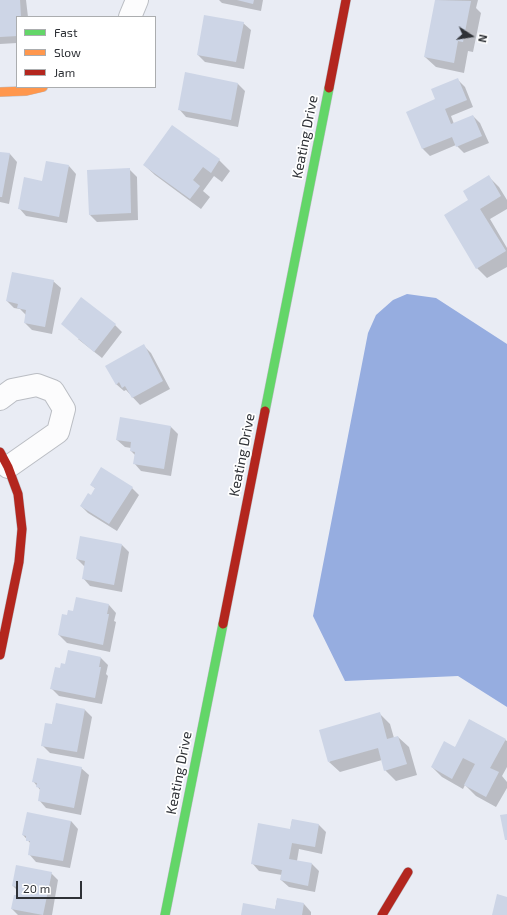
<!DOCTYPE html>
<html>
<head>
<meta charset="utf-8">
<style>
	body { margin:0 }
	#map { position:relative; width:507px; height:915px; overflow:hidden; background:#e9ecf4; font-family:"Exo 2",sans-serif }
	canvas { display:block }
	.legend { position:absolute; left:16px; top:16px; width:140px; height:72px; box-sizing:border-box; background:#fff; border:1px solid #abadaf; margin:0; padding:5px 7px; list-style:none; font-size:12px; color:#2e3136 }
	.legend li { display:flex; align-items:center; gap:8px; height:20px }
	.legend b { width:20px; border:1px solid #abadaf }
	.north { position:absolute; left:451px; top:16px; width:40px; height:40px; -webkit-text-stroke:3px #fff; paint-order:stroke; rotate:102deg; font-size:11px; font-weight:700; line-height:16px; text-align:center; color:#2e3136 }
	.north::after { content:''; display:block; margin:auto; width:14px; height:18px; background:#2e3136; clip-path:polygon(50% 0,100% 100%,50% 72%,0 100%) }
	.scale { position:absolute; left:16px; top:881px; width:66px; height:18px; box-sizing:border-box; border:2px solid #2e3136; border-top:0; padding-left:5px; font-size:12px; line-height:14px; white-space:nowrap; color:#2e3136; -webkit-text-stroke:3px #fff; paint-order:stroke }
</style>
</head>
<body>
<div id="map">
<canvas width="507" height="915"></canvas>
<ul class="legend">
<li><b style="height:5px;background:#63d668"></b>Fast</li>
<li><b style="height:5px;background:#ff974d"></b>Slow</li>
<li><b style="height:5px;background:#b3261e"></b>Jam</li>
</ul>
<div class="north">N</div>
<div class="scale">20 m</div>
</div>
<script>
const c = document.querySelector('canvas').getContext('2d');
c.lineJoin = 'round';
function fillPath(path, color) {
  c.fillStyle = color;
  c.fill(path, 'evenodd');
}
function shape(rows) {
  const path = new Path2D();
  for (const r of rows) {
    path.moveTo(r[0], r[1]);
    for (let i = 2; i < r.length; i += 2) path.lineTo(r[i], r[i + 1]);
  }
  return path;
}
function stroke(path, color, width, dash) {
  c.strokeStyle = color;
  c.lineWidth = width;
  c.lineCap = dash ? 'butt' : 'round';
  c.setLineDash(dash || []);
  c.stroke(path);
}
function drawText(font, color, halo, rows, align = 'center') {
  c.font = font + ' "Exo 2",sans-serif';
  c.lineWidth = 3.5;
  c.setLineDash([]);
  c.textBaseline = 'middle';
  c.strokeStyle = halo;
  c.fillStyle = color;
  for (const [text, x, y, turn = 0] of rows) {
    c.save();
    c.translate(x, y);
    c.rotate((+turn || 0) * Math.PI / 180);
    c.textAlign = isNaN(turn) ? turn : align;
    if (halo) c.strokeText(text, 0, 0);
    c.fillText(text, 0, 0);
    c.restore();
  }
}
const water = shape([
	[407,294,436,298,507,344,507,707,458,676,345,681,313,616,368,333,376,315,393,300]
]);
const shadow = shape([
	[0,0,26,0,28,17,17,17,17,43,0,44],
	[219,0,263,0,261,11,222,3],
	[436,0,478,0,476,8,481,13,473,52,468,51,464,73,436,67,425,57],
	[243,23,251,30,244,69,205,62,198,55],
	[186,74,238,84,245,91,238,127,186,117,179,109],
	[457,79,465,87,473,107,451,116,454,124,473,116,480,123,489,143,464,153,456,145,430,156,423,149,408,112,437,100],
	[172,126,219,160,230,171,222,182,214,176,203,191,210,197,201,209,155,175,144,165],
	[0,153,10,154,17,162,9,204,0,202],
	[69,166,76,174,67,223,26,216,19,208,43,182],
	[129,169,137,177,138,220,97,222,90,215],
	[489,177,499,187,507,200,507,209,490,219,507,248,507,267,487,278,477,268,469,201],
	[53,281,61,288,52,334,32,330,25,323,26,315,20,309,14,308,7,301],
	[115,325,122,332,102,358,78,339],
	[144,346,151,353,170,389,140,405,126,390,124,391,116,384],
	[170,426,178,434,171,476,141,471,134,463,135,455,131,451,131,448,125,447,117,440],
	[91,485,132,488,139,495,117,531,88,513,81,506,92,496,96,489],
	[122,545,129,552,122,592,90,586,83,578,85,567,77,559],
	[109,605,116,613,114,621,116,622,110,652,67,643,59,635,68,616,74,612],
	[69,651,101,658,108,665,106,674,108,676,102,704,59,696,51,688,61,670,66,665],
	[57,704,85,710,92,717,84,759,50,753,42,745,52,725],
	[379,713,390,724,394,738,398,737,409,747,417,775,396,781,385,770,382,760,340,772,329,762],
	[470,720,507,741,507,767,502,776,507,782,507,788,496,807,476,796,465,785,463,789,442,777,432,767,455,748],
	[81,768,89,775,81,815,46,808,39,800,41,791,33,781],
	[292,820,319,825,326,832,322,854,299,849,297,861,312,864,319,871,315,892,289,887,281,880,282,875,259,871,252,863,290,831],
	[71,821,78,829,70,868,36,862,29,854,31,844,23,835],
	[51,873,58,880,52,915,18,915,12,909,18,891,13,886],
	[277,899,304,904,311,912,311,915,242,915,275,910]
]);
const building = shape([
	[0,0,20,0,21,17,17,17,17,36,0,37],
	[237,0,254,0,253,4],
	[435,0,471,1,463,42,458,41,454,63,424,57],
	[204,15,244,22,236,62,197,55],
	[185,72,238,83,231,120,178,110],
	[458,78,467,100,445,109,451,124,473,115,482,136,456,147,452,137,422,149,406,112,435,99,431,89],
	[172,125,220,159,211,173,203,167,193,180,200,186,190,199,143,165],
	[0,152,10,153,2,197,0,197],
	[46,161,69,165,59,217,18,209,24,177,42,181],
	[130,168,131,213,89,215,87,170],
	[489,175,501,196,480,209,506,251,476,269,444,215,468,200,463,191],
	[12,272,54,280,45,327,24,323,26,310,17,308,18,304,6,301],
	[81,297,116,324,94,352,61,324],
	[144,344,163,381,132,398,125,386,122,388,119,382,116,385,105,366],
	[120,417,171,426,164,469,133,464,135,452,130,451,131,442,116,440],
	[101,467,133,487,109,524,80,506,88,493,91,495,95,488,90,485],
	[80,536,122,544,114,585,82,579,85,561,76,559],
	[76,597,109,604,107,614,109,614,103,645,58,635,62,614,67,615,68,610,73,611],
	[68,650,101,657,99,667,101,667,95,698,50,689,55,667,60,668,61,663,65,664],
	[56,703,85,709,77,752,41,746,45,723,52,724],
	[380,712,387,739,398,736,407,764,384,771,378,748,328,762,319,730],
	[469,719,506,739,490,768,499,772,486,797,464,785,475,764,463,758,452,779,431,767,444,741,455,747],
	[37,758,82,767,74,808,38,801,40,788,36,787,37,783,32,782],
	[27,812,71,821,63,861,28,855,30,841,26,841,26,836,22,835],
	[507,814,507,840,505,840,500,815],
	[292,819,319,824,315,847,292,843,289,859,312,863,308,886,280,880,282,870,251,864,258,823,290,829],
	[16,865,52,872,43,915,11,909,14,895,16,895,18,887,12,886],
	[497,894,507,897,507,915,492,915],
	[277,898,304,903,302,915,241,915,243,903,275,909]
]);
const street = shape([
	[130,17,137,0],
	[0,399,12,390,37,385,53,391,64,409,58,432,8,467]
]);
const fast = shape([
	[265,411,329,88],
	[165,915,223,624]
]);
const slow = shape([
	[0,92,26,91,43,87]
]);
const jam = shape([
	[329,88,346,0],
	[0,452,8,467,18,494,22,529,19,562,0,655],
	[223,624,265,411],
	[382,915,408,872]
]);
const streetNames = [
	["Keating Drive",305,137,-79],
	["Keating Drive",242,455,-79],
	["Keating Drive",179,773,-79]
];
fillPath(water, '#96ade0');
fillPath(shadow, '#0003');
fillPath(building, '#cdd5e6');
stroke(street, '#babdc3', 24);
stroke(fast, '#babdc3', 10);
stroke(slow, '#babdc3', 10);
stroke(jam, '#babdc3', 10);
stroke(street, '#fcfcfd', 22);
stroke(fast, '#63d668', 9);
stroke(slow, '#ff974d', 9);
stroke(jam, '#b3261e', 9);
drawText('14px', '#2e3136', '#fff', streetNames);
</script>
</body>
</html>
